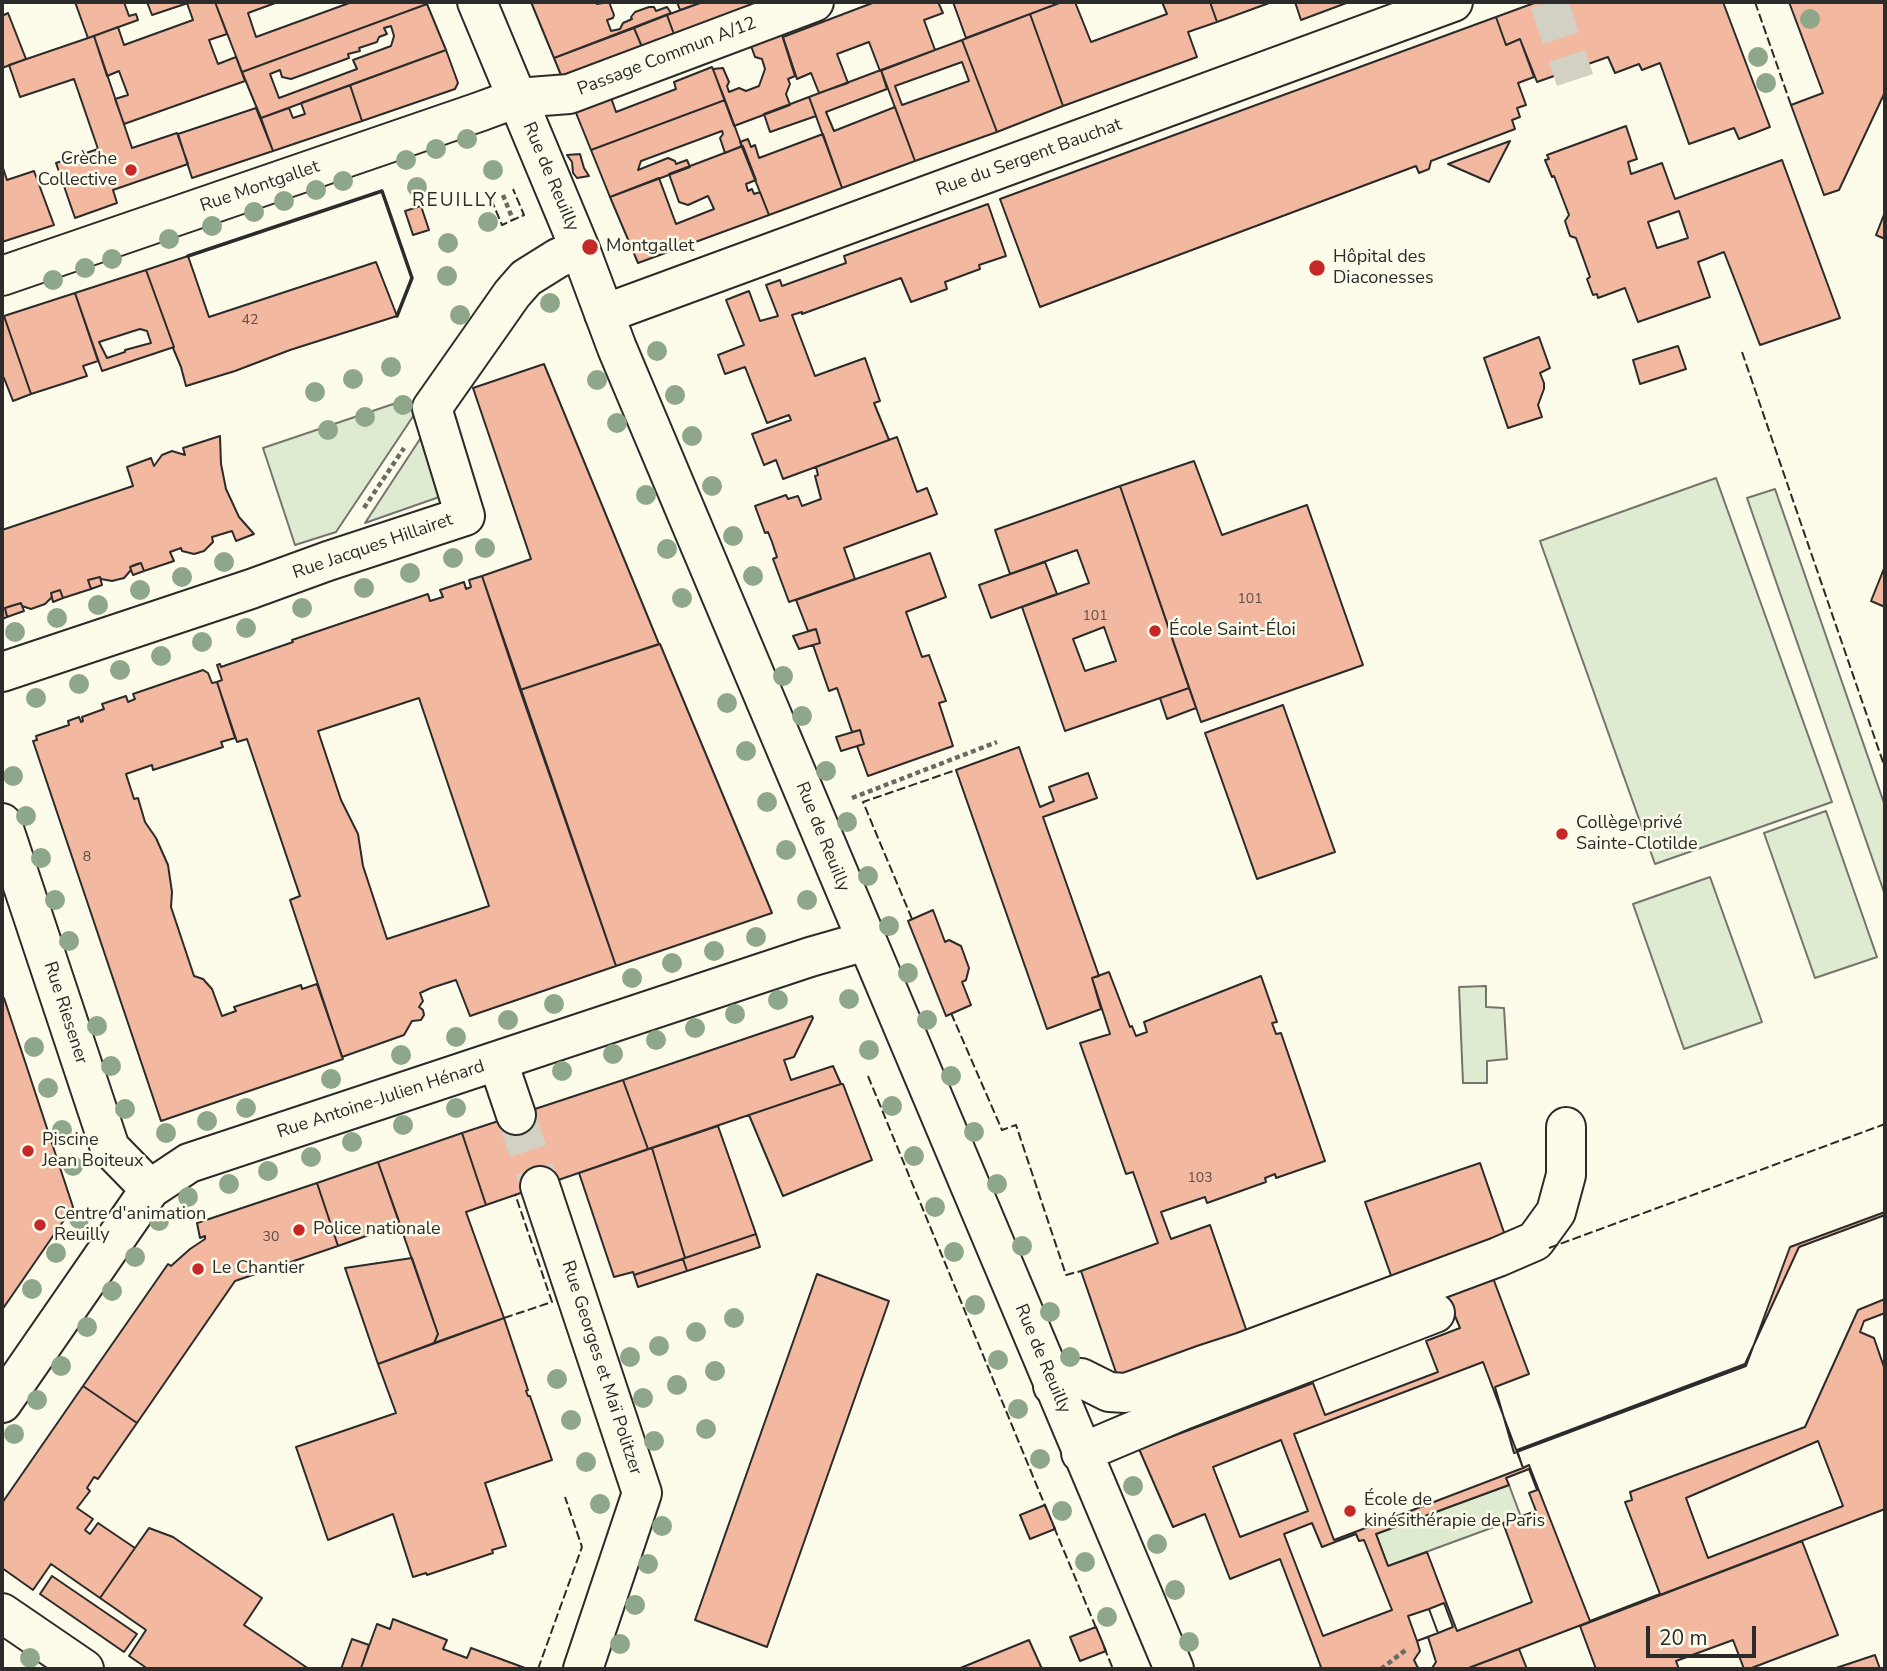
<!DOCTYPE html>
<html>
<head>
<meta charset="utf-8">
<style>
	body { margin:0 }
	#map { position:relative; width:1887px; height:1671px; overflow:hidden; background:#fdfbea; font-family:"Nunito Sans",sans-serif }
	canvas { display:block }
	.frame { position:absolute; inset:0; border:4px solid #2b2b2b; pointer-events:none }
	.scale { position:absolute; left:1646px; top:1626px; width:110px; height:32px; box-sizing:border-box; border:4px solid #2b2b2b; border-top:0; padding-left:9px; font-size:21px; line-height:24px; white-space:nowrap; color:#2b2b2b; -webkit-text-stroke:5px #fdfbea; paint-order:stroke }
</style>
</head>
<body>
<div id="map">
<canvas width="1887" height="1671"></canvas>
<div class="frame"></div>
<div class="scale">20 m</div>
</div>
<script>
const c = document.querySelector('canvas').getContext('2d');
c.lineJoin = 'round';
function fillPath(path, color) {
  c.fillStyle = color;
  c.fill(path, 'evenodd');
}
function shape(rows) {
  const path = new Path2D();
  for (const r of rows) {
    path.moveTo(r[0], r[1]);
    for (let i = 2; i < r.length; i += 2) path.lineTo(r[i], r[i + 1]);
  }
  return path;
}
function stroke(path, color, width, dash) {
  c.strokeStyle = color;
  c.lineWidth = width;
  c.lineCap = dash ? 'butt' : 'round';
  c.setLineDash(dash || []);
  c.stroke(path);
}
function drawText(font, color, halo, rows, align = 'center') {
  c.font = font + ' "Nunito Sans",sans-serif';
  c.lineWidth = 5;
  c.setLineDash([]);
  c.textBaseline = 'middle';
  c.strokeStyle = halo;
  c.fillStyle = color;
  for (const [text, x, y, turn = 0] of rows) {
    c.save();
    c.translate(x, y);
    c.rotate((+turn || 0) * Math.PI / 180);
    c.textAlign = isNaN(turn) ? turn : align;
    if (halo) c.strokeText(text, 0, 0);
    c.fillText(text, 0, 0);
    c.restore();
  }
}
const green = shape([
	[408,399,414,415,336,532,295,545,263,448,408,399],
	[422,436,442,496,365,523,422,436],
	[1716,478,1832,802,1655,864,1540,541,1716,478],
	[1775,489,1885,806,1885,895,1747,498,1775,489],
	[1826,811,1877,957,1815,978,1764,833,1826,811],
	[1710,877,1762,1022,1684,1049,1633,904,1710,877],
	[1486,986,1486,1007,1504,1008,1507,1059,1487,1061,1487,1083,1463,1083,1459,987,1486,986],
	[1509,1485,1521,1517,1388,1566,1376,1534,1509,1485]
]);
const building = shape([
	[75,2,124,2,129,16,136,14,138,20,88,38,75,2],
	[147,2,191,2,152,15,147,2],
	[191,2,215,2,227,34,209,40,218,64,236,57,245,81,124,124,115,99,128,95,119,71,107,76,94,36,118,27,124,45,193,20,187,3,191,2],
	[215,2,278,2,248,13,256,37,352,2,426,2,427,4,242,72,215,2],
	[531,2,596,2,597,4,609,2,614,15,613,18,607,20,611,31,620,29,623,23,632,19,631,17,635,12,649,7,654,7,656,11,667,7,671,13,554,58,531,2],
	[677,2,703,2,680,10,677,2],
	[703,2,780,2,676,40,667,15,703,2],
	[875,2,938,2,943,13,924,20,935,50,880,71,869,42,837,54,848,83,819,93,811,73,797,79,783,37,875,2],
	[953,2,1062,2,966,38,953,2],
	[1062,2,1075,2,1091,42,1167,14,1162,2,1210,2,1217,22,1188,32,1197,57,1063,106,1030,14,1062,2],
	[1210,2,1272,2,1217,22,1210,2],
	[1295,2,1349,2,1301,20,1295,2],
	[1537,2,1723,2,1770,127,1739,139,1734,128,1689,144,1660,63,1642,70,1639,64,1615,73,1608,57,1537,82,1520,39,1506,45,1496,17,1537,2],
	[1789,2,1885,2,1885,92,1839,190,1824,195,1791,105,1823,93,1789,2],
	[427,4,446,50,261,118,242,72,427,4],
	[391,26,394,36,391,46,353,60,357,69,279,98,270,74,280,70,282,77,291,79,349,58,348,54,360,51,359,48,377,42,379,37,387,34,384,28,391,26],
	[8,13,26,59,2,68,2,16,8,13],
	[1030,14,1063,106,997,132,962,40,1030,14],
	[667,15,676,40,645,54,634,28,667,15],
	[1496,17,1506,45,1520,39,1534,77,1518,83,1526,105,1517,108,1520,117,1512,120,1515,129,1431,161,1429,169,1419,173,1416,166,1040,307,1000,199,1496,17],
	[634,28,645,54,565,85,554,58,634,28],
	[781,32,795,76,788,79,790,84,786,94,790,105,734,126,713,69,723,68,729,82,727,86,729,92,739,88,746,91,759,86,765,69,762,59,755,57,750,43,781,32],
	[94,36,132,148,177,133,188,164,113,190,117,203,75,218,56,163,98,149,74,79,20,97,9,65,94,36],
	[962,40,997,132,915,161,881,70,962,40],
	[962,62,969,81,902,105,895,86,962,62],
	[446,50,458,83,455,89,362,121,350,85,446,50],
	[712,67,725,100,591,150,572,103,608,89,616,112,676,89,674,82,712,67],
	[881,70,887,89,826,112,834,131,895,107,915,161,842,188,809,97,881,70],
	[350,85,362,121,273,151,261,118,289,108,293,118,305,114,301,103,350,85],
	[809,97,816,116,770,132,764,114,809,97],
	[725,100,742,146,725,153,720,138,723,134,722,131,641,161,638,170,668,158,675,161,676,164,687,160,690,167,610,197,591,150,725,100],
	[256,108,273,151,192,178,178,134,256,108],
	[1626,126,1637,159,1628,162,1631,174,1662,163,1675,199,1782,160,1840,318,1760,345,1724,252,1698,262,1710,297,1638,322,1625,288,1598,298,1597,294,1593,295,1587,279,1590,277,1576,238,1570,236,1565,221,1569,215,1554,176,1552,177,1545,160,1549,159,1547,155,1626,126],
	[1679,211,1688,238,1657,248,1648,222,1679,211],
	[823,134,842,188,769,215,740,142,748,139,751,147,755,145,759,158,823,134],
	[1510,141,1489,182,1448,164,1510,141],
	[743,146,756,180,746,184,748,191,752,189,754,194,760,192,769,215,638,263,610,197,659,178,676,224,714,209,708,196,688,205,679,202,669,174,743,146],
	[580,154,584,168,589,176,577,178,573,173,572,162,567,155,580,154],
	[2,165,7,180,34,171,54,225,2,242,2,165],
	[988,204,1006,256,979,265,980,269,945,282,947,289,911,302,901,278,802,314,802,312,792,315,815,376,865,358,880,401,874,403,889,440,783,479,776,460,764,465,752,434,791,420,789,415,767,423,745,367,725,374,718,355,744,345,726,300,749,291,760,321,778,316,766,285,780,280,782,286,846,263,844,256,988,204],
	[421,206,429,230,413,235,405,211,421,206],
	[1885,212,1885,239,1876,235,1885,212],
	[188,256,209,317,376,262,397,316,290,350,235,371,186,386,181,367,173,348,174,347,146,270,188,256],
	[146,270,174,347,102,371,75,293,146,270],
	[140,329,147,331,151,343,125,350,125,352,107,358,99,342,140,329],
	[75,293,98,361,83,366,87,376,31,394,4,316,75,293],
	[4,316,31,394,13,401,4,378,2,376,2,317,4,316],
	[1539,337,1550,368,1540,373,1544,383,1544,389,1538,405,1542,417,1508,428,1484,358,1539,337],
	[1678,346,1686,369,1640,384,1633,360,1678,346],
	[544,364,659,644,520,690,482,576,531,559,473,388,544,364],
	[220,436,221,464,226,489,239,517,254,534,236,541,232,531,212,537,213,542,204,551,194,554,182,551,181,548,170,552,174,561,144,571,141,563,137,564,130,567,131,570,124,578,112,581,101,579,100,577,88,580,91,589,63,598,60,590,51,593,52,597,45,604,31,609,22,606,21,603,11,606,5,608,7,617,2,619,2,530,133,486,127,467,151,458,154,466,162,455,172,451,185,455,183,448,220,436],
	[897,437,917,492,927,488,937,514,844,548,855,579,789,602,773,559,777,557,772,542,768,532,765,533,755,506,786,495,788,499,798,496,802,506,821,499,815,476,818,475,816,467,897,437],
	[1194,461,1222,535,1307,505,1363,665,1201,722,1120,486,1194,461],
	[1120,486,1189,688,1065,731,1022,607,1089,583,1077,550,1010,574,995,530,1120,486],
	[1104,627,1116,661,1085,671,1073,639,1104,627],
	[930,553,946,597,906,612,922,657,929,655,946,701,939,703,953,746,868,776,857,746,864,744,860,730,852,732,837,688,829,691,813,645,820,643,816,629,808,631,796,600,930,553],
	[1045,562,1057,594,991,618,979,585,1045,562],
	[141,563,144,571,133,575,130,567,141,563],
	[1885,566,1885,607,1871,601,1885,566],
	[482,576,616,966,470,1016,456,980,431,988,420,993,423,1001,419,1007,423,1010,424,1015,421,1020,412,1021,404,1035,342,1057,290,900,300,896,247,739,237,742,217,682,222,680,217,665,220,664,221,667,293,642,292,640,428,594,430,601,443,597,440,590,464,582,466,589,471,587,469,580,482,576],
	[419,698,489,906,387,939,363,866,358,834,341,800,318,731,419,698],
	[100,577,102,585,91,589,88,580,100,577],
	[60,590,63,598,53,602,51,593,60,590],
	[21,603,24,611,7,617,5,608,21,603],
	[816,629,820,643,799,649,793,636,816,629],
	[660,644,772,913,616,966,520,690,660,644],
	[203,670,208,673,212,683,217,682,235,738,221,742,223,747,153,770,152,765,126,774,134,799,138,798,145,822,156,838,168,865,172,892,171,907,194,976,203,979,212,989,222,1016,236,1011,234,1007,301,985,302,989,317,984,343,1059,161,1121,33,741,37,740,36,736,69,725,68,721,79,717,81,722,83,721,82,717,104,709,102,704,126,696,128,702,135,699,133,694,203,670],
	[1189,688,1196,708,1167,719,1160,698,1189,688],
	[1283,705,1335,852,1257,879,1205,733,1283,705],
	[860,730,864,744,841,751,836,737,860,730],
	[1019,747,1040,807,1054,801,1049,787,1088,773,1097,798,1043,817,1099,976,1092,978,1101,1009,1047,1029,956,770,1019,747],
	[933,910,945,942,949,940,961,946,969,968,966,980,962,982,971,1005,946,1016,908,921,933,910],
	[1109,972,1130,1027,1132,1026,1136,1036,1147,1032,1144,1022,1261,976,1277,1022,1272,1023,1276,1034,1281,1033,1325,1161,1276,1178,1275,1174,1265,1178,1266,1182,1207,1203,1205,1197,1161,1212,1171,1239,1210,1225,1249,1338,1120,1384,1081,1271,1158,1243,1133,1172,1126,1174,1080,1043,1110,1034,1092,978,1109,972],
	[4,998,73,1207,2,1310,2,999,4,998],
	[812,1016,813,1018,794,1057,784,1060,791,1080,833,1066,841,1084,648,1149,623,1080,812,1016],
	[623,1080,648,1149,486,1205,462,1133,623,1080],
	[841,1084,843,1084,872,1160,783,1196,749,1115,841,1084],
	[718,1126,756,1234,685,1258,652,1148,718,1126],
	[462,1133,486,1205,466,1212,504,1318,434,1343,438,1334,378,1162,462,1133],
	[652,1148,685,1258,634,1275,633,1272,614,1277,579,1173,652,1148],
	[378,1162,400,1224,338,1246,317,1183,378,1162],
	[1480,1163,1508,1244,1394,1284,1365,1202,1480,1163],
	[317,1183,338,1246,235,1281,137,1423,83,1386,168,1264,171,1266,190,1249,205,1239,205,1236,200,1238,197,1223,317,1183],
	[1885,1212,1885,1313,1864,1321,1860,1332,1874,1338,1885,1370,1885,1509,1466,1669,1316,1669,1321,1667,1280,1559,1230,1579,1205,1514,1173,1527,1139,1449,1313,1383,1325,1415,1438,1372,1426,1341,1460,1328,1443,1287,1490,1270,1529,1374,1495,1387,1514,1453,1746,1366,1790,1247,1885,1212],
	[1281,1440,1308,1511,1240,1537,1213,1467,1281,1440],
	[1818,1441,1843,1506,1708,1558,1686,1498,1818,1441],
	[1529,1469,1537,1490,1529,1493,1536,1511,1503,1523,1532,1602,1457,1631,1427,1552,1388,1566,1376,1534,1509,1485,1506,1478,1529,1469],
	[1312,1523,1322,1547,1356,1534,1359,1541,1364,1540,1392,1610,1323,1636,1284,1534,1312,1523],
	[1885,1215,1885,1299,1858,1310,1805,1427,1630,1492,1632,1500,1625,1502,1660,1594,1590,1621,1529,1465,1523,1468,1517,1450,1745,1364,1799,1247,1885,1215],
	[756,1234,760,1247,687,1271,683,1259,685,1258,756,1234],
	[412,1258,438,1334,434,1343,378,1364,345,1268,412,1258],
	[683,1259,687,1271,638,1287,634,1275,683,1259],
	[817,1274,889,1301,767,1647,695,1620,817,1274],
	[504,1318,528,1390,526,1391,528,1396,530,1396,552,1460,485,1483,506,1546,492,1550,493,1553,427,1575,426,1573,413,1577,393,1514,328,1540,296,1447,396,1413,378,1364,504,1318],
	[1483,1362,1523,1468,1334,1540,1294,1434,1483,1362],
	[83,1386,137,1423,98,1479,94,1477,87,1488,90,1491,77,1508,93,1519,85,1530,90,1534,98,1523,135,1548,100,1598,51,1564,33,1590,2,1568,2,1503,83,1386],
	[1045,1505,1055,1529,1030,1539,1020,1515,1045,1505],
	[149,1528,173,1537,262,1598,244,1625,309,1669,148,1669,129,1656,146,1630,100,1598,149,1528],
	[1802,1541,1838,1635,1749,1669,1744,1669,1733,1640,1676,1661,1679,1669,1596,1669,1580,1626,1802,1541],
	[52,1576,137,1634,124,1652,40,1594,52,1576],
	[1444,1603,1453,1627,1438,1633,1429,1609,1444,1603],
	[1429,1609,1438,1633,1417,1641,1408,1616,1429,1609],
	[393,1619,447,1640,443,1649,467,1658,471,1648,525,1668,524,1669,364,1669,361,1668,377,1624,390,1629,393,1619],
	[1096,1627,1106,1651,1080,1661,1070,1637,1096,1627],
	[1428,1637,1436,1662,1432,1668,1421,1669,1418,1668,1414,1660,1420,1651,1417,1641,1428,1637],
	[352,1639,369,1645,361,1668,364,1669,341,1669,352,1639],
	[1029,1640,1042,1669,958,1669,1029,1640],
	[1519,1649,1527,1669,1466,1669,1519,1649],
	[1875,1655,1880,1669,1833,1669,1875,1655]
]);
const minorTunnel = shape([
	[1549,2,1575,80],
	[516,1115,540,1186]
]);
const path = shape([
	[503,195,513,220],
	[364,508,404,448],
	[852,798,997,742],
	[1381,1669,1407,1649]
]);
const minor = shape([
	[477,2,580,249,617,348,1174,1669],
	[2,276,479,112,517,98,569,94,814,2],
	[604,314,1453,2],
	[2,672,251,589,328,561,465,516,432,408,512,294,526,278,558,258,580,249],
	[2,823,110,1148,150,1189],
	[498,1062,516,1115],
	[540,1186,642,1493,583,1669],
	[1053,1386,1081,1378,1109,1392,1126,1393,1203,1365,1243,1352,1498,1257,1535,1241,1556,1212,1566,1175,1566,1127],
	[2,1403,150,1189,189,1163,810,957,866,941],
	[1081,1453,1183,1410,1435,1313],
	[2,1613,84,1669]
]);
const fence = shape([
	[1755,2,1791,105],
	[491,199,502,225,524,215,513,189],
	[1742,352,1885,768],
	[912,919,863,802,956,770],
	[951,1013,1002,1130,1016,1125,1066,1275,1081,1271],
	[868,1076,1046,1508],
	[1549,1248,1885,1124],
	[504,1318,552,1302,515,1194],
	[1054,1527,1097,1630],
	[1104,1647,1113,1669],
	[538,1669,582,1547,565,1497]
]);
const wall = shape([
	[188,256,382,191,412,278,397,316]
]);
const trees = [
	[1810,19],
	[1758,57],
	[1766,83],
	[467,139],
	[436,149],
	[406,160],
	[493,170],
	[343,181],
	[417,187],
	[316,190],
	[284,201],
	[254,212],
	[488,222],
	[212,226],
	[169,239],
	[448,243],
	[112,259],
	[85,268],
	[447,276],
	[53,280],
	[550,303],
	[460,315],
	[657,351],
	[391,367],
	[353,379],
	[597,380],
	[315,392],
	[675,395],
	[403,405],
	[365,417],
	[617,423],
	[328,430],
	[692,436],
	[712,486],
	[646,495],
	[733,536],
	[485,548],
	[667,549],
	[453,558],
	[224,562],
	[410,573],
	[753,576],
	[182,577],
	[364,588],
	[140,590],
	[682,598],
	[98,605],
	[302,608],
	[57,618],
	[246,628],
	[15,632],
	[202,642],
	[161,656],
	[120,670],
	[783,676],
	[79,684],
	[36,698],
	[727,703],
	[802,716],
	[746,751],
	[826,771],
	[13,776],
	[767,802],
	[26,816],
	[847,822],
	[786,850],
	[41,858],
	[868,876],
	[55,900],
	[807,900],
	[889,926],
	[756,937],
	[69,941],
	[714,951],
	[672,963],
	[908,973],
	[632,978],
	[849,999],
	[778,1000],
	[554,1004],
	[735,1014],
	[508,1020],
	[927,1020],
	[97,1026],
	[695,1028],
	[456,1037],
	[656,1040],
	[34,1047],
	[869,1050],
	[613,1054],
	[401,1055],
	[111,1066],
	[562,1071],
	[951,1076],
	[331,1079],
	[48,1088],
	[892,1106],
	[246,1108],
	[456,1108],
	[125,1109],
	[207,1121],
	[403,1125],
	[62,1130],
	[974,1132],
	[166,1133],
	[352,1142],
	[914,1156],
	[311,1157],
	[73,1166],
	[268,1171],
	[229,1184],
	[997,1184],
	[188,1197],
	[935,1207],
	[79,1219],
	[159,1221],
	[1022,1246],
	[954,1252],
	[56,1253],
	[135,1257],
	[32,1289],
	[112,1291],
	[975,1305],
	[1050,1312],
	[734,1318],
	[87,1327],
	[696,1332],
	[659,1346],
	[630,1357],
	[1070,1357],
	[998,1360],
	[61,1366],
	[715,1371],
	[557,1379],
	[677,1385],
	[643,1398],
	[37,1400],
	[1018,1409],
	[571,1420],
	[706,1429],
	[14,1434],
	[654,1441],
	[1040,1459],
	[586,1462],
	[1133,1486],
	[600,1504],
	[1062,1511],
	[662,1526],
	[1157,1544],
	[1085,1562],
	[648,1564],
	[1175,1590],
	[635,1605],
	[1107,1617],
	[1189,1642],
	[620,1644],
	[30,1658]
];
const markers = [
	[131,170,7,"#c62828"],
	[590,247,9,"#c62828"],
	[1317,268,9,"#c62828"],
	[1155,631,7,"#c62828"],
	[1562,834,7,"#c62828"],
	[28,1151,7,"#c62828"],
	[40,1225,7,"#c62828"],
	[299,1230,7,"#c62828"],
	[198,1269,7,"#c62828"],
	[1350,1511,7,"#c62828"]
];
const numberNames = [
	["42",250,321],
	["101",1250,600],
	["101",1095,617],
	["8",87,858],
	["103",1200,1179],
	["30",271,1238]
];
const streetNames = [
	["Passage Commun A/12",667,57,-21],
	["Rue du Sergent Bauchat",1029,158,-20],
	["Rue de Reuilly",550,177,67],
	["Rue Montgallet",260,187,-19],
	["Rue Jacques Hillairet",373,547,-19],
	["Rue de Reuilly",822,837,68],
	["Rue Riesener",65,1013,72],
	["Rue Antoine-Julien Hénard",381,1100,-18],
	["Rue de Reuilly",1042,1359,67],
	["Rue Georges et Maï Politzer",601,1368,72]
];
const poiNames = [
	["Crèche",117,160,"right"],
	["Collective",117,181,"right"],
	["Montgallet",606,247],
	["Hôpital des",1333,258],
	["Diaconesses",1333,279],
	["École Saint-Éloi",1169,631],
	["Collège privé",1576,824],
	["Sainte-Clotilde",1576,845],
	["Piscine",42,1141],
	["Jean Boiteux",42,1162],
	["Centre d'animation",54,1215],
	["Reuilly",54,1236],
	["Police nationale",313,1230],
	["Le Chantier",212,1269],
	["École de",1364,1501],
	["kinésithérapie de Paris",1364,1522]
];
const neighbourhoodNames = [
	["REUILLY",455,201]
];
fillPath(green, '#deebd1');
stroke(green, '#74746e', 2);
fillPath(building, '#f2b8a0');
stroke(building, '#2b2b2b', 2);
stroke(minorTunnel, '#d3d1c4', 38, [38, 19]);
stroke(minor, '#2b2b2b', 42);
stroke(path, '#6a6964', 4.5, [5, 3.5]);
stroke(minor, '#fdfbea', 38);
stroke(fence, '#2b2b2b', 2, [9, 3.5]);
stroke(wall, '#2b2b2b', 3.5);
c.fillStyle = '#8ea78a';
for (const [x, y] of trees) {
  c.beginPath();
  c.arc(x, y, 10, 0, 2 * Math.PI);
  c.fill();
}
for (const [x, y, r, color] of markers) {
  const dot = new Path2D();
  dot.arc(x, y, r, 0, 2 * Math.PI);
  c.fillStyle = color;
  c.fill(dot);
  stroke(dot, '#fdfbea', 2.5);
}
drawText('14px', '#5d4e48', null, numberNames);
drawText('18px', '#2b2b2b', '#fdfbea', streetNames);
drawText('18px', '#2b2b2b', '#fdfbea', poiNames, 'left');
c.letterSpacing = '2px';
drawText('19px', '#2b2b2b', '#fdfbea', neighbourhoodNames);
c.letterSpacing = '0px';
</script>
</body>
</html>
